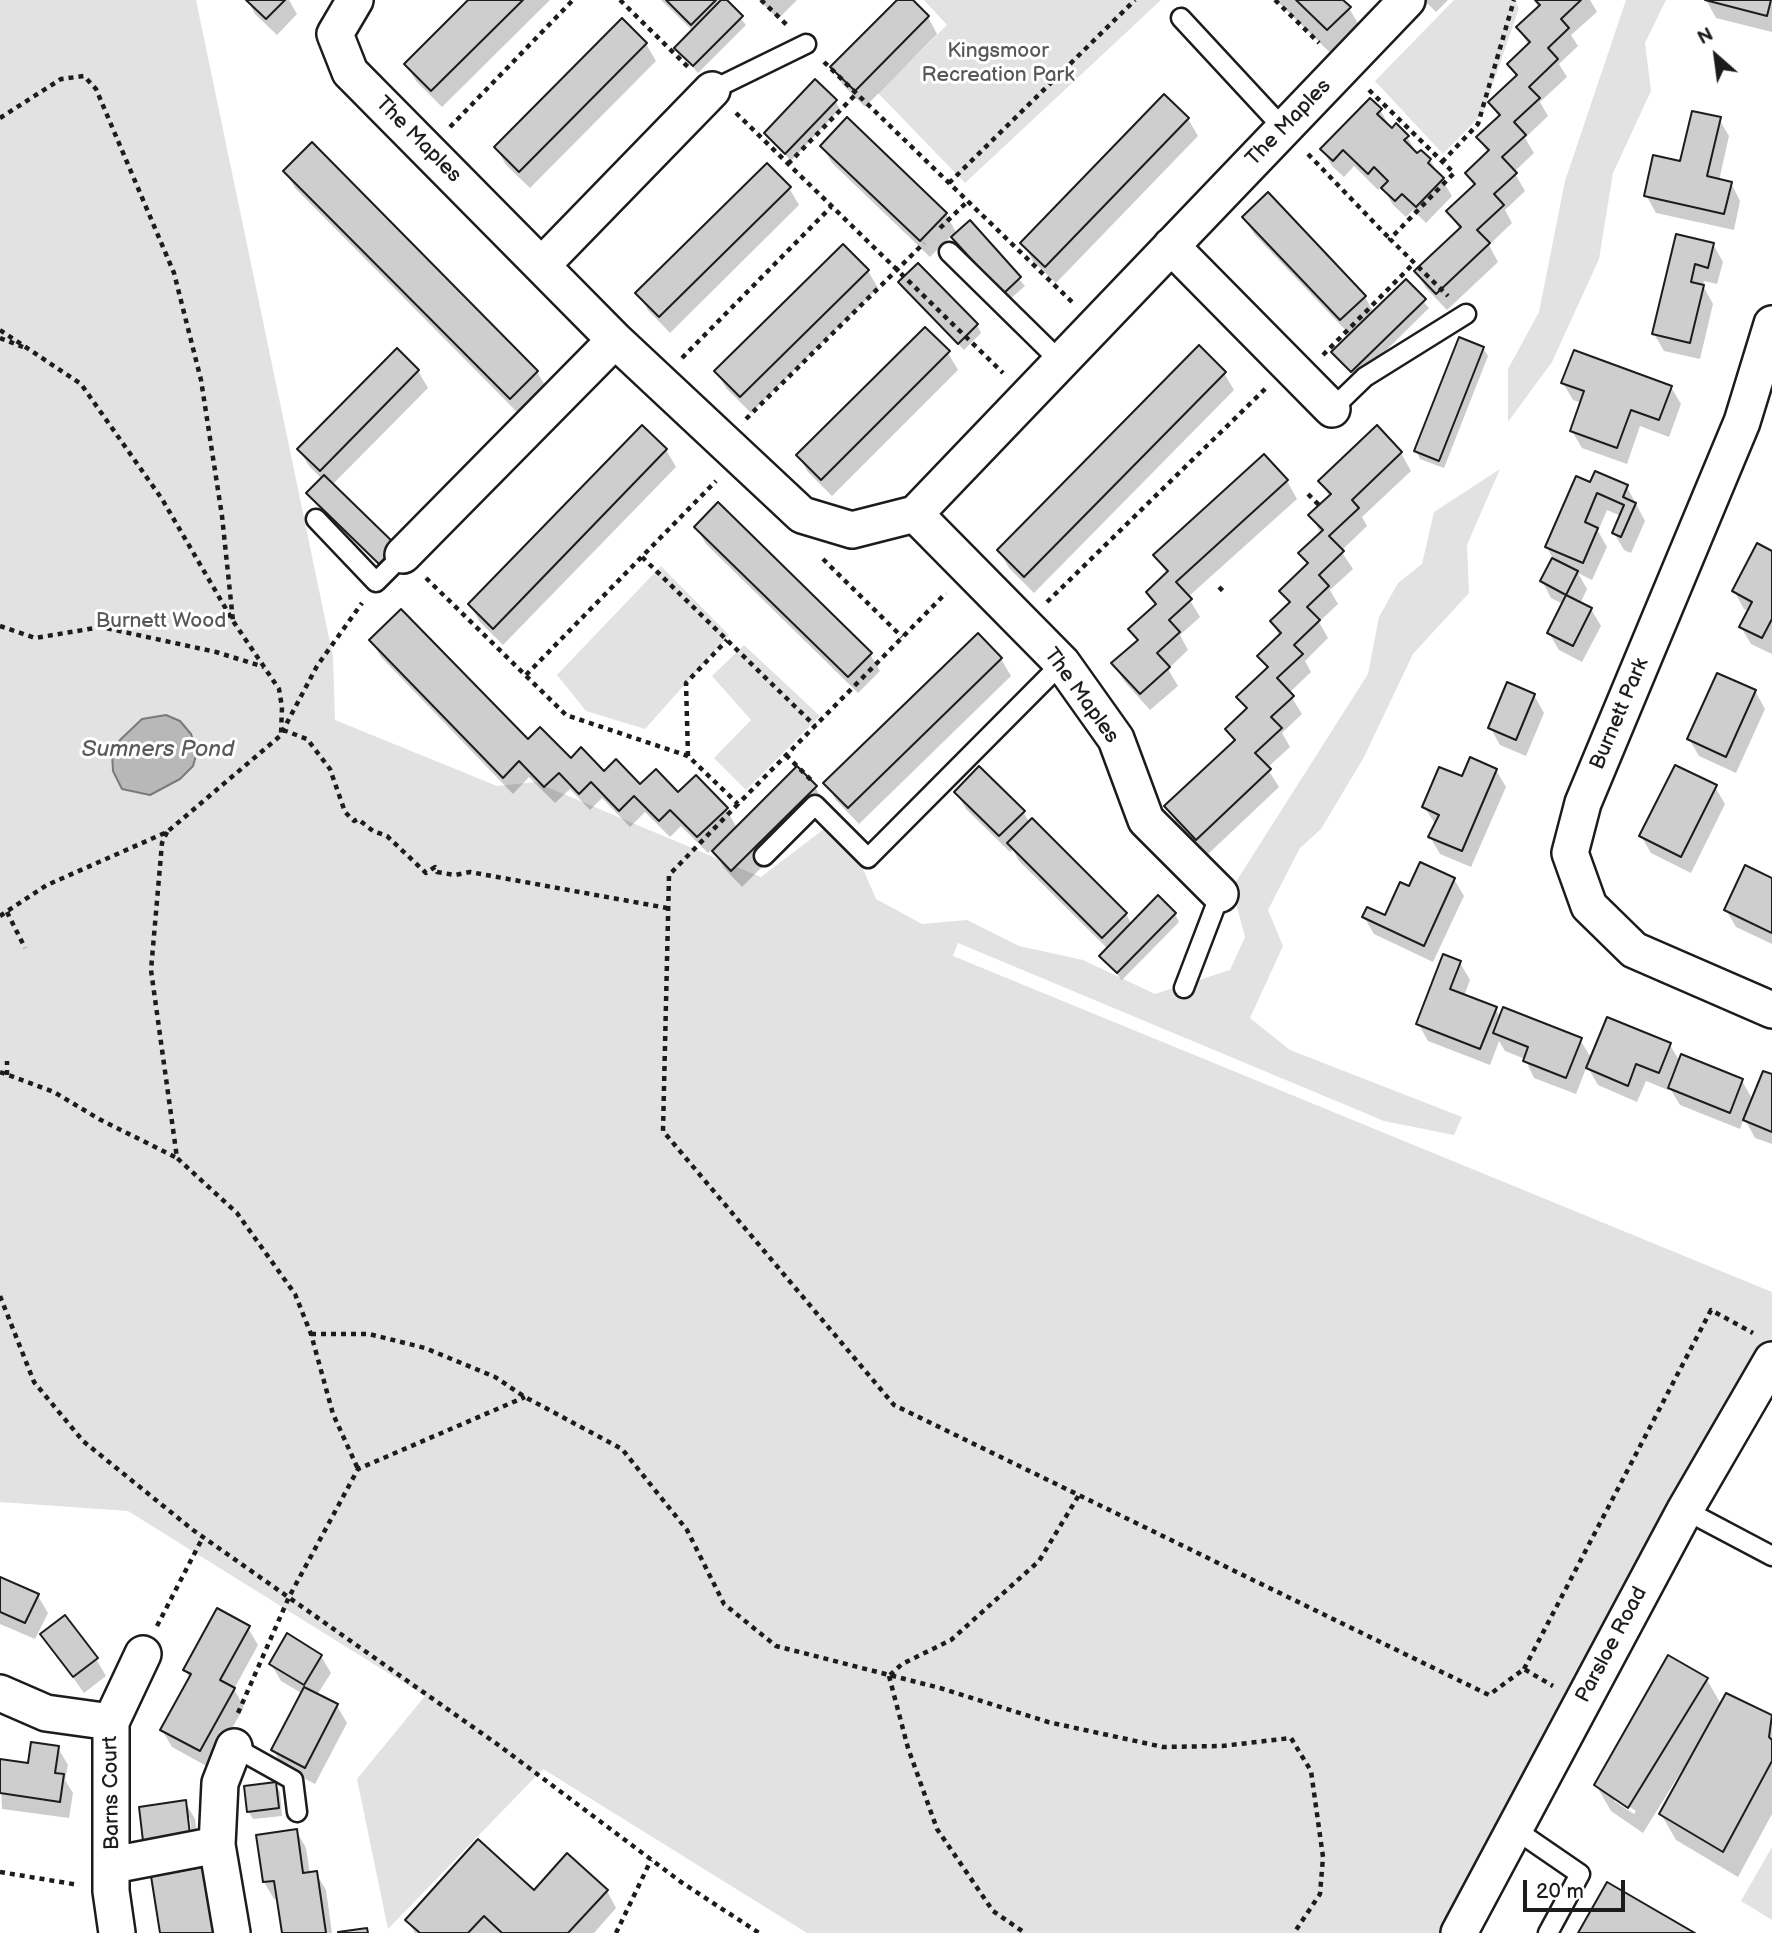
<!DOCTYPE html>
<html>
<head>
<meta charset="utf-8">
<style>
	body { margin:0 }
	#map { position:relative; width:1772px; height:1933px; overflow:hidden; background:#fff; font-family:"Balsamiq Sans",sans-serif }
	canvas { display:block }
	.north { position:absolute; left:1681px; top:21px; width:70px; height:70px; -webkit-text-stroke:5px #fff; paint-order:stroke; rotate:332deg; font-size:19px; font-weight:700; line-height:28px; text-align:center; color:#1c1c1c }
	.north::after { content:''; display:block; margin:auto; width:24px; height:32px; background:#1c1c1c; clip-path:polygon(50% 0,100% 100%,50% 72%,0 100%) }
	.scale { position:absolute; left:1523px; top:1880px; width:102px; height:32px; box-sizing:border-box; border:4px solid #1c1c1c; border-top:0; padding-left:9px; font-size:21px; line-height:24px; white-space:nowrap; color:#1c1c1c; -webkit-text-stroke:5px #fff; paint-order:stroke }
</style>
</head>
<body>
<div id="map">
<canvas width="1772" height="1933"></canvas>
<div class="north">N</div>
<div class="scale">20 m</div>
</div>
<script>
const c = document.querySelector('canvas').getContext('2d');
c.lineJoin = 'round';
function fillPath(path, color) {
  c.fillStyle = color;
  c.fill(path, 'evenodd');
}
function shape(rows) {
  const path = new Path2D();
  for (const r of rows) {
    path.moveTo(r[0], r[1]);
    for (let i = 2; i < r.length; i += 2) path.lineTo(r[i], r[i + 1]);
  }
  return path;
}
function stroke(path, color, width, dash) {
  c.strokeStyle = color;
  c.lineWidth = width;
  c.lineCap = dash ? 'butt' : 'round';
  c.setLineDash(dash || []);
  c.stroke(path);
}
function drawText(font, color, halo, rows, align = 'center') {
  c.font = font + ' "Balsamiq Sans",sans-serif';
  c.lineWidth = 6;
  c.setLineDash([]);
  c.textBaseline = 'middle';
  c.strokeStyle = halo;
  c.fillStyle = color;
  for (const [text, x, y, turn = 0] of rows) {
    c.save();
    c.translate(x, y);
    c.rotate((+turn || 0) * Math.PI / 180);
    c.textAlign = isNaN(turn) ? turn : align;
    if (halo) c.strokeText(text, 0, 0);
    c.fillText(text, 0, 0);
    c.restore();
  }
}
const green = shape([
	[0,0,196,0,333,657,335,720,497,786,535,782,761,877,824,829,858,857,876,899,922,924,967,920,1019,946,1083,960,1155,994,1230,970,1245,937,1232,888,1368,674,1379,617,1398,583,1422,564,1434,512,1500,469,1467,545,1469,593,1413,654,1364,757,1321,829,1300,848,1268,910,1283,946,1250,1018,1290,1050,1462,1117,1454,1135,1384,1121,958,943,953,956,1772,1292,1772,1356,1468,1933,807,1933,543,1769,388,1929,357,1779,425,1696,128,1511,0,1502],
	[924,0,1161,0,965,183,878,93,947,25],
	[1454,0,1514,0,1519,8,1483,113,1443,154,1375,81],
	[1626,0,1666,0,1645,43,1651,91,1613,173,1599,259,1552,362,1508,422,1508,369,1539,312,1565,181],
	[661,566,729,635,645,729,586,711,557,675],
	[744,645,820,716,746,790,714,758,751,720,712,676],
	[1772,1847,1772,1920,1741,1901]
]);
const water = shape([
	[166,715,180,721,191,734,197,752,193,766,180,779,150,795,122,789,113,771,112,753,120,740,142,719,166,715]
]);
const shadow = shape([
	[247,0,289,0,297,14,277,35,255,14],
	[471,0,550,0,442,107,416,81,406,64],
	[661,0,725,0,746,25,698,73,676,48,693,31],
	[759,0,797,0,778,19],
	[900,0,910,0,928,17,937,34,865,107,842,84,832,67],
	[1276,0,1341,0,1349,8,1378,58,1357,79],
	[1424,0,1448,0,1436,12],
	[1534,0,1590,0,1597,12,1571,35,1578,46,1559,64,1567,77,1540,102,1548,116,1525,138,1534,153,1514,172,1525,191,1505,210,1512,223,1489,245,1498,262,1447,310,1426,288,1416,271,1460,230,1448,212,1475,187,1467,174,1488,154,1478,137,1499,118,1491,103,1517,78,1509,64,1529,46,1518,28,1539,9],
	[1706,0,1772,0,1772,32,1716,18],
	[646,44,656,61,530,188,506,165,496,147],
	[835,101,840,109,791,161,766,134],
	[1380,110,1392,130,1407,137,1418,155,1430,160,1452,196,1426,223,1413,210,1406,217,1393,205,1382,186,1378,190,1354,166,1344,177,1332,166,1322,149],
	[1188,119,1198,136,1056,283,1033,261,1023,243],
	[1719,119,1729,136,1719,181,1731,183,1740,201,1734,230,1656,213,1646,195,1681,163],
	[312,144,537,372,547,389,520,415,295,188,285,171],
	[822,146,946,214,957,234,970,223,1025,286,1008,301,952,235,930,257,832,163],
	[789,188,799,205,670,333,648,310,638,293],
	[1244,217,1365,297,1374,313,1406,282,1429,308,1357,379,1334,352,1351,336,1254,234],
	[1677,236,1713,244,1723,262,1717,284,1704,281,1703,286,1713,304,1700,359,1664,351,1654,334],
	[868,271,878,288,751,413,726,388,716,371],
	[900,283,977,325,981,333,964,350],
	[1483,348,1488,356,1444,468,1420,459,1416,450],
	[948,353,958,370,832,496,808,472,798,455],
	[418,371,428,388,332,485,396,547,385,571,313,501,308,493,322,479,309,466,299,449],
	[1224,373,1234,390,1034,593,1009,568,999,551],
	[1563,383,1671,387,1681,404,1669,437,1640,426,1627,464,1582,448,1572,431,1582,403,1573,400],
	[1377,428,1401,453,1411,471,1362,517,1367,526,1341,551,1353,569,1330,590,1338,604,1319,622,1328,638,1305,661,1311,672,1289,693,1302,714,1282,733,1290,747,1267,768,1279,787,1206,856,1177,823,1167,806,1235,743,1227,729,1247,711,1239,697,1268,670,1260,656,1280,637,1272,622,1290,605,1282,591,1308,566,1300,554,1320,532,1311,515,1330,497,1320,481],
	[666,450,676,467,503,645,480,622,470,605],
	[1264,456,1287,481,1297,499,1188,597,1200,617,1180,635,1188,650,1168,669,1178,686,1150,710,1124,681,1114,664,1138,642,1130,630,1156,606,1148,592,1167,574,1155,555],
	[1591,484,1627,487,1645,521,1631,553,1624,550,1614,533,1621,516,1607,510,1598,531,1607,547,1592,580,1578,573,1587,589,1580,604,1591,609,1601,626,1582,662,1559,650,1549,633,1563,604,1551,598,1542,581,1553,559,1547,547],
	[696,527,870,654,880,671,858,693,706,544],
	[1772,553,1772,654,1751,644,1741,627,1749,611,1744,609,1734,591],
	[371,640,528,741,640,787,726,809,737,828,815,787,825,804,742,887,724,868,713,849,708,853,681,826,670,837,645,812,630,827,602,798,590,810,570,789,555,803,529,777,513,794,381,657],
	[1001,659,1011,676,859,824,836,800,826,783],
	[1755,691,1765,709,1736,773,1699,756,1689,739],
	[1534,695,1544,713,1526,756,1500,745,1490,727],
	[1496,770,1506,787,1471,867,1440,854,1430,837,1436,825,1424,807,1462,779],
	[1715,787,1725,804,1691,873,1651,853,1641,836],
	[956,792,1023,812,1030,823,1126,914,1132,925,1175,914,1179,922,1122,980,1101,957,1108,949,1019,861,1013,850,1010,852,966,809],
	[1454,879,1464,896,1433,962,1374,934,1364,917,1386,917,1409,889],
	[1772,880,1772,944,1736,927,1726,910],
	[1460,963,1470,980,1464,996,1495,1009,1501,1018,1580,1040,1592,1059,1670,1045,1680,1062,1742,1081,1753,1100,1772,1076,1772,1144,1755,1138,1744,1118,1740,1129,1680,1105,1669,1087,1668,1090,1646,1081,1637,1102,1598,1085,1587,1066,1576,1094,1534,1078,1525,1059,1505,1051,1499,1041,1490,1065,1428,1041,1418,1023],
	[0,1579,38,1596,48,1613,35,1639,0,1624],
	[248,1628,258,1645,234,1689,244,1707,210,1768,172,1747,162,1730,190,1679,185,1670],
	[42,1634,96,1659,106,1676,84,1693],
	[321,1656,331,1673,317,1695,337,1706,347,1723,315,1784,283,1767,273,1750,303,1694,281,1681,271,1664],
	[1707,1680,1722,1706,1727,1696,1772,1717,1772,1814,1738,1877,1676,1840,1661,1814,1685,1772,1682,1770,1643,1833,1611,1811,1596,1785],
	[1614,1797,1636,1811,1634,1814,1614,1801],
	[58,1748,68,1765,65,1780,73,1793,69,1818,2,1809,0,1761,29,1765],
	[275,1784,280,1792,282,1816,253,1819,248,1811],
	[185,1802,195,1819,199,1852,155,1858,145,1841],
	[186,1818,190,1818,193,1844,190,1844],
	[296,1830,306,1848,310,1874,316,1873,326,1890,332,1933,284,1933,279,1898,274,1899,264,1882],
	[607,1891,616,1908,594,1933,415,1933,407,1920,534,1892]
]);
const building = shape([
	[246,0,285,0,266,19,246,0],
	[468,0,523,0,431,91,404,64,468,0],
	[666,0,716,0,691,25,666,0],
	[721,0,727,0,743,16,693,66,674,48,721,0],
	[897,0,913,0,929,16,855,91,830,67,897,0],
	[1296,0,1343,0,1351,7,1327,30,1296,0],
	[1535,0,1581,0,1561,19,1569,28,1548,48,1558,59,1529,87,1540,98,1514,122,1526,135,1502,157,1517,173,1494,194,1504,205,1477,230,1490,243,1436,294,1414,271,1461,227,1446,211,1475,184,1465,173,1489,150,1476,137,1500,115,1488,102,1517,75,1507,64,1530,42,1516,27,1540,5,1535,0],
	[1705,0,1771,0,1767,16,1705,0],
	[622,18,647,43,519,172,494,147,622,18],
	[815,79,837,100,785,154,764,133,815,79],
	[1164,94,1189,118,1045,267,1020,243,1164,94],
	[1370,98,1382,109,1377,114,1392,128,1396,123,1409,136,1404,140,1417,153,1421,150,1431,159,1428,163,1444,178,1416,207,1402,194,1395,201,1381,188,1388,181,1374,167,1368,174,1343,150,1333,161,1320,149,1370,98],
	[1692,111,1721,117,1707,176,1732,182,1724,214,1644,196,1653,155,1680,161,1692,111],
	[847,117,947,213,920,241,820,146,847,117],
	[312,142,538,371,510,399,283,171,312,142],
	[767,163,791,187,659,317,635,293,767,163],
	[1268,192,1366,296,1340,320,1242,217,1268,192],
	[970,220,1021,277,1003,294,951,237,970,220],
	[1676,234,1714,243,1708,268,1695,264,1691,282,1704,285,1690,343,1652,334,1676,234],
	[843,244,869,270,740,397,714,371,843,244],
	[918,263,978,324,958,344,898,282,918,263],
	[1406,279,1426,299,1351,372,1331,352,1406,279],
	[925,327,950,351,821,480,796,455,925,327],
	[1459,337,1484,347,1439,461,1414,451,1459,337],
	[1199,345,1226,372,1024,577,997,550,1199,345],
	[397,348,419,370,320,471,297,449,397,348],
	[1574,350,1672,386,1659,420,1631,410,1617,448,1570,431,1584,391,1561,383,1574,350],
	[642,425,667,449,493,629,468,604,642,425],
	[1377,425,1402,452,1352,500,1359,508,1329,536,1344,551,1319,575,1329,586,1307,607,1320,620,1294,645,1303,654,1277,678,1294,696,1271,717,1282,728,1255,753,1271,769,1196,840,1164,806,1235,740,1225,729,1247,708,1236,697,1268,667,1257,656,1281,633,1270,621,1290,602,1279,591,1308,563,1298,553,1323,530,1308,515,1331,494,1318,481,1377,425],
	[1264,454,1288,480,1176,582,1192,599,1169,620,1180,632,1157,653,1170,667,1140,694,1111,663,1138,640,1128,629,1156,604,1146,592,1168,571,1153,555,1264,454],
	[1595,471,1628,485,1623,497,1636,503,1621,537,1612,533,1624,505,1597,493,1585,522,1598,528,1583,563,1545,547,1576,476,1590,482,1595,471],
	[324,475,397,546,379,564,306,493,324,475],
	[718,502,872,653,848,677,694,527,718,502],
	[1757,543,1772,551,1772,619,1762,638,1739,627,1752,602,1732,591,1757,543],
	[1552,558,1578,571,1566,595,1540,581,1552,558],
	[1566,595,1592,608,1573,646,1547,633,1566,595],
	[401,609,528,739,540,727,571,758,581,747,604,771,616,759,640,784,656,769,678,792,696,775,728,808,697,837,670,810,659,821,634,796,619,811,591,782,579,794,559,773,544,787,519,761,503,778,369,640,401,609],
	[978,633,1002,658,848,808,823,783,978,633],
	[1717,673,1756,690,1726,757,1687,739,1717,673],
	[1507,682,1535,694,1516,740,1488,728,1507,682],
	[1470,757,1497,769,1462,851,1428,837,1439,815,1422,807,1439,767,1462,776,1470,757],
	[1675,765,1717,785,1681,857,1639,836,1675,765],
	[797,766,817,786,731,871,712,851,797,766],
	[979,766,1025,811,999,836,954,792,979,766],
	[1032,818,1127,913,1102,938,1007,843,1032,818],
	[1420,862,1455,878,1424,946,1362,917,1367,907,1385,915,1400,882,1409,886,1420,862],
	[1745,865,1772,878,1772,933,1724,910,1745,865],
	[1158,895,1176,913,1117,973,1099,956,1158,895],
	[1443,954,1461,961,1450,989,1497,1007,1480,1049,1416,1024,1443,954],
	[1503,1007,1582,1038,1566,1078,1523,1061,1528,1047,1493,1033,1503,1007],
	[1607,1017,1671,1043,1659,1073,1636,1064,1628,1086,1586,1068,1607,1017],
	[1681,1054,1743,1079,1730,1113,1668,1088,1681,1054],
	[1763,1071,1772,1074,1772,1132,1743,1120,1763,1071],
	[0,1577,39,1594,25,1623,0,1612,0,1577],
	[217,1608,250,1626,220,1680,235,1688,200,1751,160,1730,191,1674,183,1670,217,1608],
	[65,1615,98,1658,73,1677,40,1634,65,1615],
	[287,1633,322,1655,304,1685,269,1664,287,1633],
	[1668,1655,1708,1678,1628,1808,1594,1785,1668,1655],
	[304,1687,338,1704,305,1768,271,1750,304,1687],
	[1726,1693,1772,1715,1769,1737,1772,1740,1772,1761,1723,1852,1659,1814,1726,1693],
	[31,1742,59,1746,55,1773,64,1774,60,1802,0,1793,0,1759,28,1763,31,1742],
	[276,1782,279,1808,247,1812,244,1786,276,1782],
	[186,1800,190,1835,143,1841,139,1807,186,1800],
	[297,1829,303,1873,317,1871,326,1933,282,1933,274,1881,263,1882,256,1835,297,1829],
	[478,1839,534,1890,567,1853,608,1890,568,1933,502,1933,484,1916,468,1933,420,1933,405,1920,478,1839],
	[203,1867,214,1933,160,1933,151,1876,203,1867],
	[1607,1882,1695,1933,1578,1933,1607,1882],
	[367,1928,368,1933,338,1933,338,1932,367,1928]
]);
const path = shape([
	[620,0,689,68],
	[761,0,788,26],
	[1275,0,1319,43],
	[824,62,1072,302],
	[1369,90,1454,173,1390,239,1448,296],
	[736,113,1003,373],
	[0,118,61,79,84,76,96,89,174,273,201,380,222,516,233,621],
	[450,127,573,0],
	[1308,154,1390,239],
	[1442,162,1478,124,1514,0],
	[788,164,857,93],
	[949,183,1135,0],
	[940,228,968,201],
	[0,330,81,384,162,499,233,621,279,689,282,707,281,734],
	[0,338,23,347],
	[1323,355,1414,263],
	[682,358,831,207],
	[746,419,924,243],
	[1308,494,1320,506],
	[642,557,815,726],
	[823,559,902,637],
	[426,578,566,715,688,756,738,804,946,593],
	[1219,587,1223,591],
	[1047,602,1266,388],
	[0,626,35,638,101,627,216,652,264,667],
	[526,675,716,481],
	[283,730,307,739,330,769,345,812,354,821,358,819,373,831,387,836,426,873,435,867,437,872,455,875,470,872,667,908],
	[786,755,813,782],
	[688,756,686,683,727,640],
	[738,804,669,875,663,1131,894,1405,1489,1695,1524,1669,1553,1686],
	[167,832,162,843,151,970,177,1158,237,1213,295,1294,311,1334,333,1414,358,1469],
	[7,912,25,948],
	[0,916,47,885,167,832,280,736,317,666,362,603],
	[0,1072,54,1092,99,1119,177,1158],
	[7,1075,7,1061],
	[0,1296,34,1382,83,1441,193,1530,497,1744,681,1882,759,1933],
	[311,1334,369,1334,425,1348,495,1377,525,1397,622,1449,687,1530,724,1604,776,1646,940,1688,1048,1722,1163,1747,1222,1746,1291,1738,1311,1771,1323,1857,1320,1894,1294,1933],
	[157,1626,203,1537],
	[1524,1669,1711,1310,1753,1333],
	[890,1675,902,1664,951,1640,1039,1561,1079,1495],
	[889,1676,908,1748,937,1829,993,1911,1025,1933],
	[238,1713,289,1597,358,1469,525,1397],
	[0,1872,79,1885],
	[616,1933,651,1860]
]);
const service = shape([
	[1181,18,1283,128],
	[712,90,806,44],
	[949,252,1061,362],
	[1332,409,1365,377,1466,314],
	[316,519,376,582,403,555],
	[764,856,815,805,868,858,1062,663],
	[1184,988,1220,894],
	[1685,1510,1772,1556],
	[234,1747,293,1780,297,1812],
	[1513,1828,1580,1874,1548,1933]
]);
const minor = shape([
	[355,0,335,34,350,72,615,340,802,515,852,530,915,514,1407,0],
	[1171,246,1332,409],
	[542,265,712,90],
	[1772,324,1742,422,1583,803,1570,853,1589,906,1634,950,1772,1010],
	[915,514,1062,663,1116,739,1146,820,1220,894],
	[403,555,615,340],
	[0,1693,46,1713,111,1722],
	[113,1865,217,1845],
	[117,1933,111,1891,111,1722,143,1654],
	[232,1933,217,1845,220,1783,234,1747],
	[1459,1933,1685,1510,1772,1360]
]);
const parkNames = [
	["Kingsmoor",998,52],
	["Recreation Park",998,76],
	["Burnett Wood",161,622]
];
const streetNames = [
	["The Maples",1289,123,-46],
	["The Maples",418,140,45],
	["The Maples",1081,696,54],
	["Burnett Park",1620,714,-67],
	["Parsloe Road",1612,1645,-62],
	["Barns Court",112,1793,-91]
];
const waterNames = [
	["Sumners Pond",158,750]
];
fillPath(green, '#e2e2e2');
fillPath(water, '#b8b8b8');
stroke(water, '#7a7a7a', 2);
fillPath(shadow, '#0003');
fillPath(building, '#cecece');
stroke(building, '#1c1c1c', 2);
stroke(service, '#1c1c1c', 23);
stroke(minor, '#1c1c1c', 40);
stroke(path, '#1c1c1c', 4.5, [5, 5]);
stroke(service, '#fff', 18);
stroke(minor, '#fff', 35);
drawText('21px', '#575757', '#fff', parkNames);
drawText('21px', '#1c1c1c', '#fff', streetNames);
drawText('italic 23px', '#5a5a5a', '#fff', waterNames);
</script>
</body>
</html>
